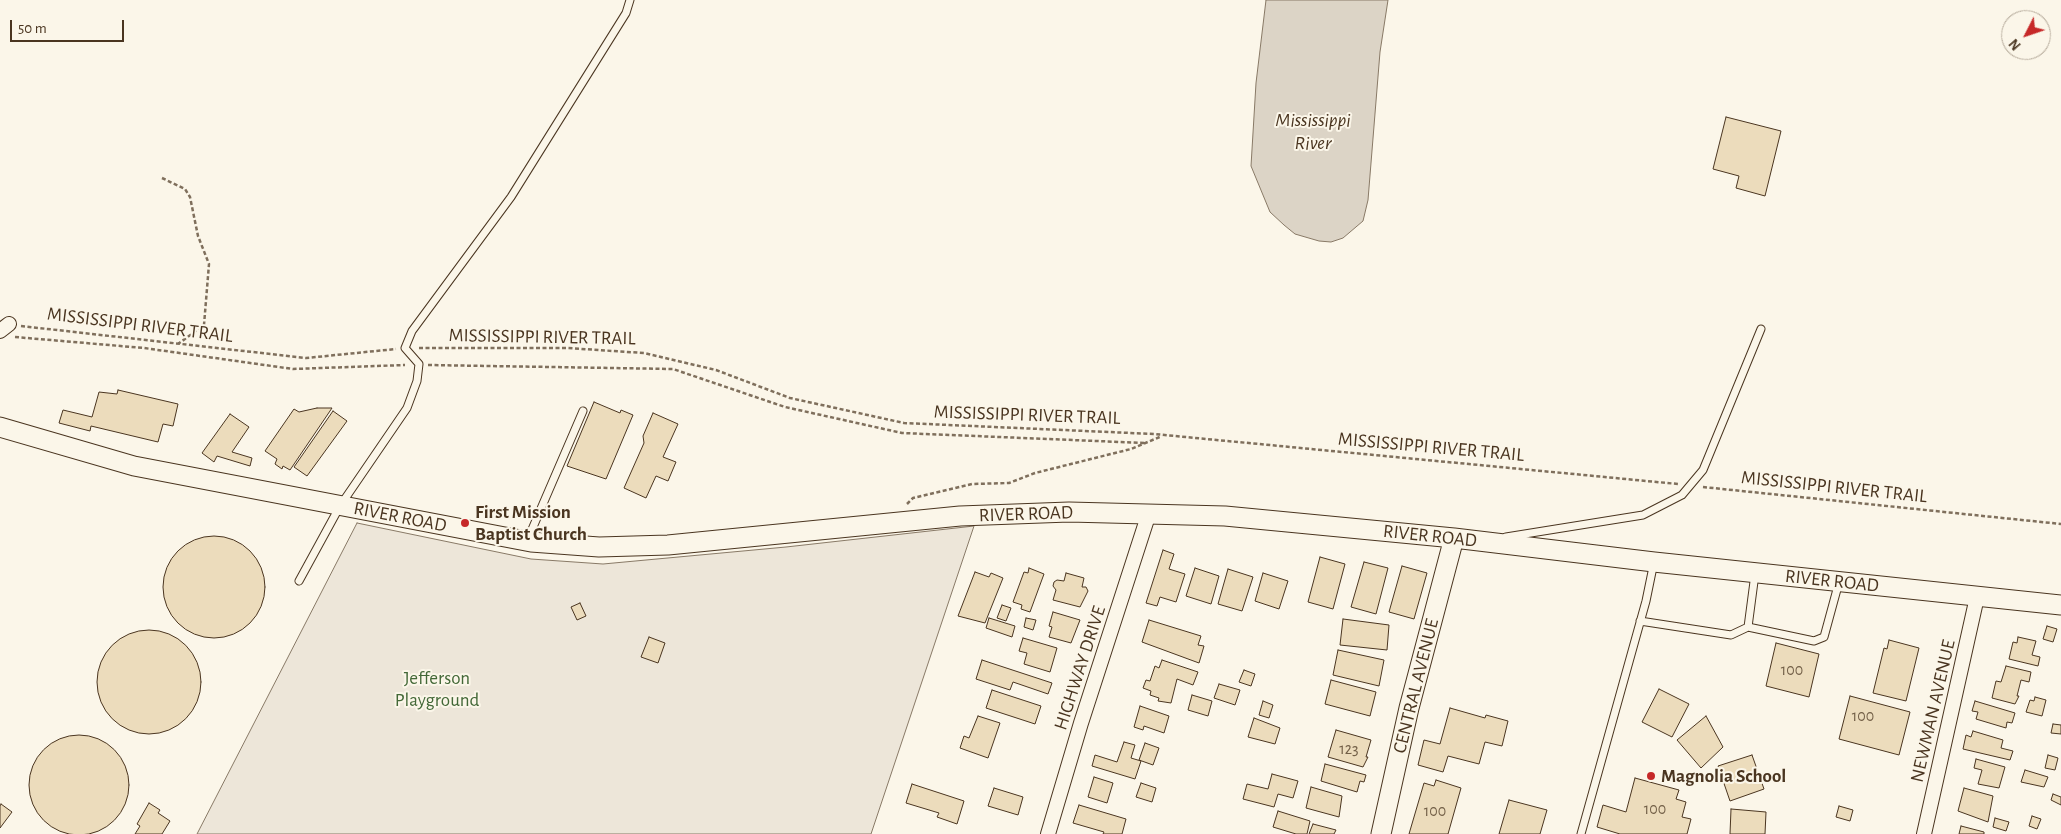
<!DOCTYPE html>
<html>
<head>
<meta charset="utf-8">
<style>
	body { margin:0 }
	#map { position:relative; width:2061px; height:834px; overflow:hidden; background:#fbf6e9; font-family:"Alegreya Sans",sans-serif }
	canvas { display:block }
	.north { position:absolute; left:2001px; top:10px; width:50px; height:50px; box-sizing:border-box; background:#fbf6e9; border:1px solid #b4a999; border-radius:50%; rotate:229deg; font-size:14px; font-weight:700; line-height:20px; text-align:center; color:#4a3520 }
	.north::after { content:''; display:block; margin:auto; width:18px; height:22px; background:#c62828; clip-path:polygon(50% 0,100% 100%,50% 72%,0 100%) }
	.scale { position:absolute; left:10px; top:20px; width:114px; height:22px; box-sizing:border-box; border:2px solid #4a3520; border-top:0; padding-left:6px; font-size:15px; line-height:18px; white-space:nowrap; color:#4a3520; -webkit-text-stroke:4px #fbf6e9; paint-order:stroke }
</style>
</head>
<body>
<div id="map">
<canvas width="2061" height="834"></canvas>
<div class="north">N</div>
<div class="scale">50 m</div>
</div>
<script>
const c = document.querySelector('canvas').getContext('2d');
c.lineJoin = 'round';
function fillPath(path, color) {
  c.fillStyle = color;
  c.fill(path, 'evenodd');
}
function shape(rows) {
  const path = new Path2D();
  for (const r of rows) {
    if (r.length === 3) {
      path.moveTo(r[0] + r[2], r[1]);
      path.arc(r[0], r[1], r[2], 0, 2 * Math.PI);
      continue;
    }
    path.moveTo(r[0], r[1]);
    for (let i = 2; i < r.length; i += 2) path.lineTo(r[i], r[i + 1]);
  }
  return path;
}
function stroke(path, color, width, dash) {
  c.strokeStyle = color;
  c.lineWidth = width;
  c.lineCap = dash ? 'butt' : 'round';
  c.setLineDash(dash || []);
  c.stroke(path);
}
function drawText(font, color, halo, rows, align = 'center') {
  c.font = font + ' "Alegreya Sans",sans-serif';
  c.lineWidth = 4;
  c.setLineDash([]);
  c.textBaseline = 'middle';
  c.strokeStyle = halo;
  c.fillStyle = color;
  for (const [text, x, y, turn = 0] of rows) {
    c.save();
    c.translate(x, y);
    c.rotate((+turn || 0) * Math.PI / 180);
    c.textAlign = isNaN(turn) ? turn : align;
    if (halo) c.strokeText(text, 0, 0);
    c.fillText(text, 0, 0);
    c.restore();
  }
}
const green = shape([
	[357,523,531,559,603,564,786,547,974,526,871,834,197,834,357,523]
]);
const water = shape([
	[1266,0,1388,0,1380,52,1368,200,1363,221,1343,238,1331,242,1319,241,1295,234,1284,225,1270,212,1251,166,1256,83,1266,0]
]);
const building = shape([
	[1726,117,1781,131,1765,196,1736,188,1739,176,1713,169,1726,117],
	[118,390,178,404,173,426,163,424,158,442,91,426,90,431,59,423,63,410,92,417,99,392,117,394,118,390],
	[594,402,620,413,621,410,633,415,606,479,567,466,594,402],
	[317,408,332,408,290,470,283,466,282,469,275,464,277,459,265,451,294,409,299,412,317,408],
	[333,411,347,421,307,476,294,467,333,411],
	[653,413,678,424,663,457,676,462,668,481,656,476,646,498,624,488,644,443,643,436,653,413],
	[230,414,249,427,232,452,252,458,250,466,217,456,214,462,202,453,230,414],
	[214,587,51],
	[1163,550,1174,554,1169,569,1185,574,1176,602,1160,597,1157,606,1146,603,1163,550],
	[1320,557,1345,564,1333,609,1308,602,1320,557],
	[1364,562,1388,568,1376,614,1351,607,1364,562],
	[1402,566,1427,573,1414,619,1389,612,1402,566],
	[1029,568,1044,574,1030,612,1021,609,1022,605,1013,602,1024,572,1028,573,1029,568],
	[1195,568,1219,576,1211,604,1186,596,1195,568],
	[1228,569,1253,577,1242,611,1218,604,1228,569],
	[975,572,989,577,991,573,1003,578,985,623,958,616,975,572],
	[1066,573,1084,578,1082,587,1086,587,1088,591,1080,607,1053,600,1056,590,1053,586,1054,582,1057,580,1064,581,1066,573],
	[1263,573,1288,581,1279,609,1255,601,1263,573],
	[580,603,586,616,577,620,571,607,580,603],
	[1002,605,1011,608,1006,621,997,618,1002,605],
	[1053,612,1080,620,1071,643,1049,637,1052,627,1049,626,1053,612],
	[989,618,1015,626,1012,637,986,628,989,618],
	[1026,618,1036,620,1033,630,1024,627,1026,618],
	[1343,619,1389,625,1387,650,1340,645,1343,619],
	[1149,620,1201,636,1198,645,1204,646,1199,663,1142,642,1149,620],
	[2047,626,2057,629,2053,642,2043,639,2047,626],
	[149,682,52],
	[649,637,665,643,658,663,641,657,649,637],
	[2018,637,2036,641,2032,655,2040,657,2038,666,2009,659,2013,642,2017,643,2018,637],
	[1023,638,1057,648,1050,672,1024,664,1027,653,1019,651,1023,638],
	[1889,640,1919,648,1906,701,1873,693,1884,648,1887,649,1889,640],
	[1776,643,1819,654,1809,697,1766,686,1776,643],
	[1338,650,1384,660,1379,686,1333,675,1338,650],
	[982,660,1052,683,1048,694,1013,682,1010,690,976,679,982,660],
	[1162,660,1198,672,1193,685,1177,679,1171,703,1158,701,1159,698,1150,695,1151,691,1143,688,1146,680,1150,681,1155,666,1159,668,1162,660],
	[2006,666,2031,672,2029,682,2021,680,2017,696,2019,696,2015,704,1992,698,1996,681,2001,682,2006,666],
	[1244,670,1255,674,1251,686,1239,682,1244,670],
	[1331,680,1376,692,1370,716,1325,704,1331,680],
	[1219,684,1240,690,1235,705,1214,698,1219,684],
	[1659,689,1689,704,1672,737,1642,722,1659,689],
	[992,690,1041,706,1035,724,986,708,992,690],
	[1192,695,1212,701,1208,716,1188,710,1192,695],
	[1850,696,1910,712,1899,755,1839,739,1850,696],
	[2035,697,2046,700,2042,716,2026,712,2030,700,2034,701,2035,697],
	[1263,701,1273,705,1269,718,1259,715,1263,701],
	[1975,701,2015,713,2012,723,2007,722,2006,728,1976,719,1978,712,1972,711,1975,701],
	[1140,706,1169,716,1164,733,1144,726,1143,730,1134,727,1140,706],
	[1450,708,1485,718,1486,715,1508,721,1502,746,1485,742,1479,764,1448,756,1443,772,1418,765,1424,740,1440,744,1450,708],
	[978,716,1000,723,988,758,960,748,964,736,969,738,978,716],
	[1706,716,1723,747,1701,768,1677,740,1706,716],
	[1254,718,1280,728,1275,744,1248,737,1254,718],
	[2053,724,2061,725,2061,734,2051,733,2053,724],
	[1336,730,1371,740,1366,757,1368,757,1363,767,1328,757,1336,730],
	[1973,731,2003,740,2001,748,2013,751,2010,760,1963,749,1966,735,1971,737,1973,731],
	[79,785,50],
	[1124,742,1135,745,1131,758,1141,761,1135,779,1092,766,1095,755,1117,762,1124,742],
	[1145,743,1159,748,1153,765,1139,760,1145,743],
	[1752,755,1764,789,1730,801,1718,766,1752,755],
	[2048,755,2058,758,2055,770,2045,768,2048,755],
	[1976,759,2005,767,1999,788,1978,784,1982,770,1974,768,1976,759],
	[1325,764,1366,775,1364,782,1360,781,1357,792,1321,781,1325,764],
	[2025,770,2048,777,2044,787,2021,782,2025,770],
	[1272,774,1298,781,1293,798,1278,794,1274,807,1243,799,1247,784,1268,789,1272,774],
	[1094,777,1113,783,1107,803,1088,797,1094,777],
	[1635,778,1679,790,1676,799,1686,802,1682,817,1691,819,1687,834,1620,834,1597,827,1603,805,1626,812,1635,778],
	[1436,780,1461,788,1448,834,1409,834,1424,783,1434,786,1436,780],
	[1141,783,1156,788,1152,802,1136,797,1141,783],
	[912,784,964,801,957,824,937,817,939,813,906,803,912,784],
	[1311,787,1342,796,1339,817,1306,808,1311,787],
	[994,788,1023,797,1018,815,988,806,994,788],
	[1964,788,1993,796,1988,822,1958,811,1964,788],
	[2053,794,2061,797,2061,805,2051,800,2053,794],
	[1509,800,1547,810,1540,834,1499,834,1509,800],
	[149,803,160,810,158,813,170,821,162,834,135,834,140,826,137,824,149,803],
	[1,804,12,812,0,828,0,806,1,804],
	[1079,805,1126,819,1122,834,1103,834,1104,832,1073,823,1079,805],
	[1839,806,1853,810,1850,821,1836,817,1839,806],
	[1731,809,1766,812,1765,834,1730,834,1731,809],
	[1278,811,1310,821,1307,834,1296,834,1273,827,1278,811],
	[2032,816,2041,819,2037,829,2029,826,2032,816],
	[1995,818,2009,822,2006,831,1993,827,1995,818],
	[1313,824,1336,830,1334,834,1309,834,1313,824],
	[1961,826,1984,832,1984,834,1959,834,1961,826]
]);
const path = shape([
	[162,178,185,189,190,197,198,236,209,264,204,325,178,344],
	[21,326,306,358,396,349],
	[15,337,144,348,293,369,405,365],
	[419,348,567,348,644,353,716,370,790,398,904,423,1154,434,1678,484],
	[428,365,673,369,785,407,902,433,1145,443],
	[1703,487,2061,524],
	[907,504,913,498,972,484,1009,483,1035,473,1131,449,1162,436]
]);
const lane = shape([
	[1506,537,1643,515,1682,495,1703,470,1761,329],
	[527,541,583,411],
	[299,581,340,506,407,408,417,381,419,364,405,348,412,331,511,197,626,13,630,0],
	[1640,621,1731,635,1748,627,1755,574],
	[1748,627,1814,641,1824,637,1839,582],
	[1581,834,1646,601,1654,562]
]);
const street = shape([
	[0,331,9,324],
	[1048,834,1081,723,1149,513],
	[1924,834,1977,597]
]);
const secondary = shape([
	[0,427,134,466,531,542,599,547,668,545,960,516,1069,512,1225,516,1454,538,1654,562,2061,605],
	[1381,834,1409,708,1454,538]
]);
const markers = [
	[465,523,5,"#c62828"],
	[1651,776,5,"#c62828"]
];
const numberNames = [
	["100",1792,670],
	["100",1863,716],
	["123",1349,749],
	["100",1655,809],
	["100",1435,811]
];
const streetNames = [
	["MISSISSIPPI RIVER TRAIL",140,325,7],
	["MISSISSIPPI RIVER TRAIL",542,337,1],
	["MISSISSIPPI RIVER TRAIL",1027,415,2],
	["MISSISSIPPI RIVER TRAIL",1431,447,5],
	["MISSISSIPPI RIVER TRAIL",1834,487,6],
	["RIVER ROAD",1026,514,-2],
	["RIVER ROAD",400,517,11],
	["RIVER ROAD",1430,536,6],
	["RIVER ROAD",1832,581,6],
	["HIGHWAY DRIVE",1080,668,-72],
	["CENTRAL AVENUE",1416,686,-76],
	["NEWMAN AVENUE",1933,711,-77]
];
const poiNames = [
	["First Mission",475,512],
	["Baptist Church",475,534],
	["Magnolia School",1661,776]
];
const parkNames = [
	["Jefferson",437,678],
	["Playground",437,700]
];
const waterNames = [
	["Mississippi",1313,120],
	["River",1313,143]
];
fillPath(green, '#ede6d9');
stroke(green, '#887966', 1);
fillPath(water, '#dcd4c6');
stroke(water, '#887966', 1);
fillPath(building, '#ecdcbc');
stroke(building, '#4a3520', 1);
stroke(lane, '#4a3520', 9);
stroke(street, '#4a3520', 16);
stroke(secondary, '#4a3520', 21);
stroke(path, '#7f6f5c', 2.5, [4, 2.5]);
stroke(lane, '#fbf6e9', 7);
stroke(street, '#fbf6e9', 14);
stroke(secondary, '#fbf6e9', 19);
for (const [x, y, r, color] of markers) {
  const dot = new Path2D();
  dot.arc(x, y, r, 0, 2 * Math.PI);
  c.fillStyle = color;
  c.fill(dot);
  stroke(dot, '#fbf6e9', 2);
}
drawText('16px', '#725f47', null, numberNames);
drawText('19px', '#4a3520', '#fbf6e9', streetNames);
drawText('bold 19px', '#4a3520', '#fbf6e9', poiNames, 'left');
drawText('19px', '#436837', '#fbf6e9', parkNames);
drawText('italic 20px', '#4a3520', '#fbf6e9', waterNames);
</script>
</body>
</html>
